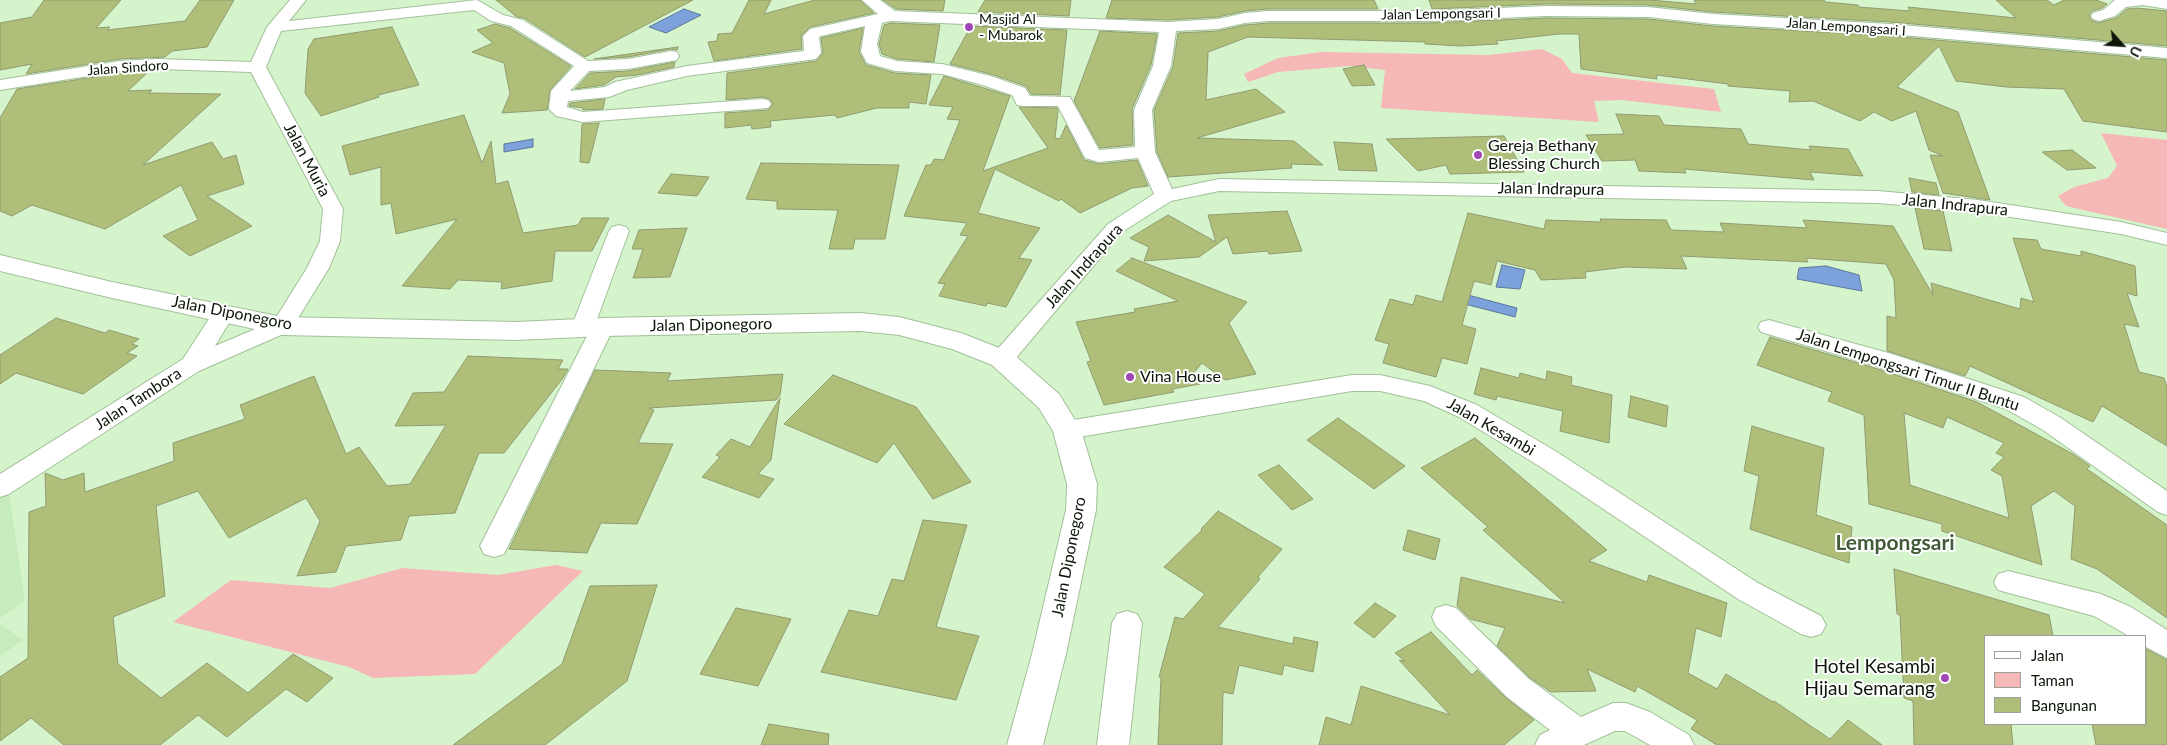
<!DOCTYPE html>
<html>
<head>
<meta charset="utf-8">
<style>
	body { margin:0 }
	#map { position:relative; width:2167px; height:745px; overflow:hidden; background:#d5f4cc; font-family:Lato,sans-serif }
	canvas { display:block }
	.legend { position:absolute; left:1984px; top:635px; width:162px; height:90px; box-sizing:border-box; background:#fff; border:1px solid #9da19c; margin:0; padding:6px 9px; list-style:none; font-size:15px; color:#0b1508 }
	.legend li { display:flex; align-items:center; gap:10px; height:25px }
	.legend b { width:25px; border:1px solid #9da19c }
	.north { position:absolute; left:2097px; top:20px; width:50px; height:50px; -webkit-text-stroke:4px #fff; paint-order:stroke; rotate:116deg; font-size:14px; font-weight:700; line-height:20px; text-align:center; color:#0b1508 }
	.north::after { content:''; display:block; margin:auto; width:18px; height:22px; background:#0b1508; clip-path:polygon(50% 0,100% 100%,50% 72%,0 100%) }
</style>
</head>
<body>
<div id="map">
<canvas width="2167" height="745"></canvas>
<ul class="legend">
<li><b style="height:6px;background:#fff"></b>Jalan</li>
<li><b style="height:14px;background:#f6b7b7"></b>Taman</li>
<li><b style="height:14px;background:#afbf7a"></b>Bangunan</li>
</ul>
<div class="north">U</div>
</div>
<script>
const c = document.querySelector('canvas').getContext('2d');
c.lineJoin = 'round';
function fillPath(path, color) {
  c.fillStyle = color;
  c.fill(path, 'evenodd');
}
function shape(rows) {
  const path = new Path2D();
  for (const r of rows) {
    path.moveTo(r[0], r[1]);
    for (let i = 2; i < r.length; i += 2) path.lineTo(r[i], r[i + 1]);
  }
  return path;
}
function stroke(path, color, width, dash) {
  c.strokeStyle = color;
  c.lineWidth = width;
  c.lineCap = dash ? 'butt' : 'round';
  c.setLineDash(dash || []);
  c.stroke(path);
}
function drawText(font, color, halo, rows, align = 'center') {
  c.font = font + ' Lato,sans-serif';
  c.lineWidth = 4;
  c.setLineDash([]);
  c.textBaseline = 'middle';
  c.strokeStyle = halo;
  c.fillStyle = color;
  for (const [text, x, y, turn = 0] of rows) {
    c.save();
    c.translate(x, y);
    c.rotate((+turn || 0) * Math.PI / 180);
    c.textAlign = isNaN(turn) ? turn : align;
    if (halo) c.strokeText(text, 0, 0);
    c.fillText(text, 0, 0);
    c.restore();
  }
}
const built = shape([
	[9,492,25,601,0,618,0,498],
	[0,624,23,640,0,656]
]);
const green = shape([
	[1542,49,1562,59,1572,73,1714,89,1721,112,1622,100,1594,101,1599,122,1381,108,1385,70,1349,66,1278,72,1248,82,1244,74,1278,58,1321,52,1488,55],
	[2101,133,2167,140,2167,229,2066,206,2058,196,2074,187,2108,178,2117,166],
	[556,565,583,571,475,674,373,678,349,667,173,622,231,580,330,588,402,568,498,575]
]);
const water = shape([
	[684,9,701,15,666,33,649,27,684,9],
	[533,139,533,147,504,152,504,144,533,139],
	[1502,265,1525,270,1520,289,1496,287,1502,265],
	[1826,266,1859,275,1862,291,1797,279,1799,268,1826,266],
	[1464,294,1517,308,1515,317,1461,303,1464,294]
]);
const building = shape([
	[44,0,121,0,96,28,110,27,107,30,185,21,200,0,234,0,207,47,172,51,165,57,120,59,26,74,32,64,0,70,0,23,32,17,44,0],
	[496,0,693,0,585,57,524,18,517,17,496,0],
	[749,0,771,0,764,14,815,0,860,0,874,13,810,27,801,36,802,49,714,61,708,42,717,41,718,34,732,33,749,0],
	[883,0,945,0,943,11,896,9,883,0],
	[985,0,1071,0,1069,16,978,12,985,0],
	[1112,0,1374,0,1378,9,1268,9,1245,11,1218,17,1168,20,1106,18,1112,0],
	[1429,0,1650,0,1696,4,1694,0,1824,0,1825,2,1858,5,1859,7,1910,11,1908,7,2016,18,1996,0,2047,0,2054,5,2064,0,2096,0,2107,4,2102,8,2092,11,2089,15,2091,20,2098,23,2116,18,2127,9,2137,8,2167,11,2167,46,1890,22,1713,12,1648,5,1546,4,1432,9,1429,0],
	[1546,18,1648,19,1713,26,1890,36,2167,60,2167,132,2083,121,2064,89,2006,87,1956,81,1939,46,1897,87,1958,112,1990,200,1943,193,1930,155,1943,156,1929,150,1916,111,1892,121,1874,112,1860,121,1813,101,1789,102,1790,91,1728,86,1728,84,1656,75,1657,79,1581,69,1579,34,1559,34,1496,41,1498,44,1461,46,1425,44,1425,42,1248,37,1208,52,1206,100,1256,89,1285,112,1197,138,1294,141,1323,165,1291,164,1292,168,1168,177,1157,152,1154,110,1173,67,1178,33,1218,31,1245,25,1268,23,1429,23,1546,18],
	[891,23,940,25,934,62,897,59,882,54,879,44,884,25,891,23],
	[495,24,510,28,571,66,550,90,547,110,502,113,510,94,504,63,472,52,493,43,477,30,495,24],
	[971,26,1067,30,1060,95,1031,94,1026,86,991,74,950,64,971,26],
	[392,27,419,85,378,95,379,97,321,116,305,93,308,49,314,39,392,27],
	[863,28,859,52,866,65,895,73,931,75,926,104,909,102,909,108,877,108,837,118,835,115,770,121,771,127,752,129,751,125,725,128,725,113,768,110,773,104,770,99,762,97,726,100,727,73,816,61,823,53,821,38,863,28],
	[1100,31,1157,34,1151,65,1132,109,1133,145,1100,148,1074,101,1100,31],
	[678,47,677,50,671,49,628,57,594,59,678,47],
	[675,62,674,67,637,75,616,77,604,85,575,89,590,73,628,71,675,62],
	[1364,65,1375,85,1352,86,1343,69,1364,65],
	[149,71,128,91,152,90,149,93,221,94,143,165,212,142,223,159,236,155,244,184,207,196,252,226,190,256,163,236,198,220,181,185,105,229,32,205,12,216,0,211,0,118,17,89,120,73,149,71],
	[944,76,1010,96,983,171,1048,148,1019,107,1057,108,1058,111,1055,138,1060,139,1066,125,1084,160,1099,164,1137,160,1148,186,1132,188,1080,213,1061,199,1059,201,995,169,978,213,1040,228,1019,258,1032,260,1006,307,987,303,986,306,939,296,945,284,938,283,968,236,960,235,967,223,904,216,926,165,931,165,934,159,944,160,960,120,947,119,953,107,929,105,944,76],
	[605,99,603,109,583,110,583,108,569,106,570,103,605,99],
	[1616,114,1659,116,1664,125,1741,129,1748,144,1811,150,1809,146,1848,149,1863,176,1810,172,1814,180,1684,169,1686,173,1639,171,1635,160,1602,161,1586,135,1624,134,1616,114],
	[464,115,482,163,491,141,496,184,508,181,523,233,578,225,582,218,609,218,592,251,555,251,552,281,501,289,502,282,458,280,450,289,402,286,457,219,396,234,391,203,381,205,381,167,350,175,342,146,464,115],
	[599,123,589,163,580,162,582,124,599,123],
	[1504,136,1524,172,1450,174,1446,165,1418,171,1386,139,1504,136],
	[1334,142,1372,144,1377,171,1339,170,1334,142],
	[2072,150,2096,168,2067,170,2042,152,2072,150],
	[761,163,899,165,885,239,855,239,853,249,829,249,838,210,777,209,777,201,746,199,761,163],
	[671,174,709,177,697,196,658,193,671,174],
	[1909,178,1936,183,1939,195,1912,192,1909,178],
	[1915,208,1943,211,1952,251,1924,249,1915,208],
	[1287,211,1302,251,1269,254,1268,251,1233,254,1227,237,1199,257,1144,261,1149,247,1130,238,1168,215,1216,242,1208,215,1287,211],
	[1468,213,1544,229,1546,220,1601,222,1600,219,1666,220,1671,230,1724,232,1720,223,1807,228,1803,220,1893,226,1933,295,1931,283,2020,309,2021,298,2034,302,2013,238,2037,240,2041,249,2081,256,2081,251,2135,266,2137,296,2127,293,2139,327,2124,324,2139,372,2164,378,2167,387,2167,446,2102,406,2093,422,1970,366,1965,376,1887,351,1887,316,1896,318,1894,280,1886,264,1806,258,1808,262,1681,256,1687,269,1625,267,1585,272,1586,278,1541,280,1535,270,1497,261,1491,285,1474,281,1462,325,1476,329,1467,364,1442,358,1436,377,1383,363,1389,344,1375,340,1390,299,1413,305,1416,295,1442,302,1468,213],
	[687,228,670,277,633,278,643,249,632,249,639,230,687,228],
	[1132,258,1247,302,1229,323,1256,374,1225,380,1202,363,1191,376,1200,384,1172,389,1174,392,1104,405,1087,362,1091,361,1076,322,1135,312,1134,309,1178,301,1116,271,1132,258],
	[56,318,105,333,109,330,139,339,132,344,138,346,127,353,137,356,83,394,16,373,0,384,0,355,56,318],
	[1770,337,1875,368,1977,402,2073,454,2090,466,2087,469,2167,525,2167,618,2097,569,2071,559,2075,506,2054,491,2031,506,2042,565,1942,531,1942,524,1869,504,1864,415,1828,401,1832,392,1757,365,1770,337],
	[1904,413,1943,428,1947,417,2004,443,1996,453,2004,457,1991,470,2002,476,2009,518,1910,485,1904,413],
	[468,356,563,360,558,369,568,369,563,378,504,453,479,453,455,513,409,516,401,540,346,546,336,572,297,576,320,521,306,498,229,538,198,491,156,506,165,596,113,617,118,664,161,698,207,663,248,693,293,654,333,678,307,702,286,689,227,737,198,715,160,745,64,745,31,718,0,741,0,677,28,658,29,512,46,506,45,473,63,480,84,473,85,492,174,461,173,443,245,419,240,405,314,376,346,454,359,447,387,486,410,484,446,425,395,426,413,393,444,392,468,356],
	[1481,368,1519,378,1520,373,1546,380,1547,371,1572,377,1571,385,1612,395,1609,443,1560,431,1563,411,1497,396,1496,400,1474,394,1481,368],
	[595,370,671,373,667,381,783,374,780,395,776,400,649,408,654,410,638,443,673,444,637,524,601,523,587,553,509,549,595,370],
	[833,375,916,407,971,482,933,499,894,443,877,463,784,424,833,375],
	[1631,396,1668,406,1666,427,1628,417,1631,396],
	[780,398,771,460,758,474,774,479,759,498,702,477,720,457,716,455,731,439,750,447,780,398],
	[1338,418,1405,466,1374,489,1307,440,1338,418],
	[1752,426,1824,448,1816,515,1852,527,1849,563,1750,529,1759,476,1744,471,1752,426],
	[1475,438,1607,550,1589,561,1647,582,1649,575,1727,603,1721,637,1696,628,1688,673,1717,689,1726,674,1773,702,1774,701,1830,739,1848,720,1882,745,1717,745,1691,729,1697,720,1637,686,1635,692,1587,669,1596,691,1551,692,1530,678,1497,646,1505,628,1470,619,1457,606,1461,577,1565,603,1483,530,1488,527,1421,468,1475,438],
	[1279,465,1313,499,1292,510,1258,475,1279,465],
	[1218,511,1282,549,1258,577,1260,579,1218,627,1293,644,1294,637,1318,642,1313,672,1284,665,1282,675,1239,665,1233,694,1223,692,1222,745,1158,745,1161,677,1159,677,1175,617,1183,619,1205,594,1164,567,1202,530,1201,529,1218,511],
	[923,520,967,525,936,627,979,636,956,700,821,672,849,610,878,616,892,579,904,581,923,520],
	[1408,530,1440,539,1435,560,1403,550,1408,530],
	[1894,569,2049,615,2053,636,1986,636,1986,724,2011,724,2013,745,1914,745,1913,701,1904,698,1900,615,1897,614,1894,569],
	[657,585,627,681,545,745,453,745,562,664,590,586,657,585],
	[1375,603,1396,616,1374,638,1354,623,1375,603],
	[736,608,791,619,758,686,700,674,736,608],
	[1431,632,1472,675,1477,670,1506,698,1534,720,1504,745,1319,745,1326,717,1351,725,1361,686,1450,715,1399,660,1405,661,1395,653,1431,632],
	[2146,649,2167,660,2167,745,2096,745,2092,724,2146,724,2146,649],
	[769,724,829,734,828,745,761,745,769,724]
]);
const minor = shape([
	[290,0,306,0,289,21,477,0,503,15,523,20,588,61,628,59,671,51,677,52,679,56,677,60,628,69,589,71,570,91,605,87,615,82,687,66,804,51,803,36,810,29,878,14,862,0,880,0,895,11,1168,22,1218,19,1245,13,1268,11,1429,11,1546,6,1648,7,1713,14,1890,24,2167,48,2167,58,1890,34,1713,24,1648,17,1546,16,1429,21,1268,21,1245,23,1218,29,1176,31,1171,66,1152,110,1155,152,1172,189,1219,179,1878,191,1978,200,2121,222,2167,233,2167,245,2121,234,1978,212,1878,203,1219,191,1171,201,1122,232,1010,365,1002,367,994,365,990,359,994,353,1108,224,1154,194,1138,158,1099,162,1085,158,1058,106,1023,106,1017,105,1012,95,979,84,942,74,895,71,867,63,861,52,865,26,821,36,819,37,821,53,816,59,687,76,627,90,609,97,568,101,567,107,583,112,762,99,768,100,771,104,768,108,583,122,556,116,549,109,551,91,574,66,511,26,491,21,474,10,281,31,266,67,343,209,340,241,329,268,290,331,199,371,9,494,0,497,0,474,183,359,216,308,224,306,232,308,235,313,215,346,274,321,307,268,320,241,323,209,251,72,158,69,120,71,0,90,0,80,120,61,158,59,251,62,267,27,290,0],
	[891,21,1159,32,1153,66,1134,110,1135,147,1099,150,1070,97,1030,96,1025,88,991,76,942,64,897,61,880,56,877,44,882,23,891,21],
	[2115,0,2167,0,2167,9,2143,5,2126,7,2115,16,2099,21,2093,19,2091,16,2093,13,2103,10,2115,0],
	[619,225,626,227,629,231,596,322,603,320,611,322,614,327,504,554,494,557,484,554,480,546,588,334,582,335,574,333,571,328,609,231,612,227,619,225],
	[1769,320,1892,354,2024,397,2061,418,2167,491,2167,515,2158,512,2043,430,2006,409,1876,366,1761,332,1758,327,1761,322,1769,320],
	[1352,375,1380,375,1430,386,1477,405,1557,452,1758,583,1821,616,1826,625,1821,634,1811,637,1801,634,1738,599,1539,466,1459,417,1424,401,1380,391,1352,391,1067,439,1058,436,1055,430,1058,424,1067,421,1352,375],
	[2008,571,2101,594,2131,607,2167,630,2167,658,2146,647,2146,636,2129,636,2094,616,1998,590,1994,582,1998,574,2008,571],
	[1446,605,1456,608,1529,679,1581,717,1613,703,1626,703,1650,712,1689,735,1694,745,1650,745,1625,731,1615,731,1584,745,1535,745,1540,735,1550,730,1507,697,1436,626,1432,617,1436,608,1446,605],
	[1127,611,1137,614,1142,623,1129,745,1097,745,1112,623,1117,614,1127,611]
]);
const major = shape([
	[0,255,112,282,282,317,516,322,603,318,860,313,899,317,961,333,1012,353,1059,394,1081,430,1097,484,1096,510,1066,654,1043,745,1007,745,1032,654,1066,510,1067,484,1053,431,1039,408,992,365,952,349,899,335,860,331,603,336,516,340,282,335,112,298,0,271,0,255]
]);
const markers = [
	[969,27,5,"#9f48b5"],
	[1478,155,5,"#9f48b5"],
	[1130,377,5,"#9f48b5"],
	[1945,678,5,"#9f48b5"]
];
const farStreetnames = [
	["Jalan Lempongsari I",1441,14,-1],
	["Jalan Lempongsari I",1846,27,4],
	["Jalan Sindoro",128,68,-4]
];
const farPoinames = [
	["Masjid Al",979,19],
	["- Mubarok",979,35]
];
const poiNames = [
	["Gereja Bethany",1488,146],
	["Blessing Church",1488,164],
	["Vina House",1140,377]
];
const streetNames = [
	["Jalan Muria",307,160,62],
	["Jalan Indrapura",1551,189,1],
	["Jalan Indrapura",1955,205,6],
	["Jalan Indrapura",1084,266,-48],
	["Jalan Diponegoro",232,313,11],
	["Jalan Diponegoro",711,325,-1],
	["Jalan Lempongsari Timur II Buntu",1908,370,18],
	["Jalan Tambora",138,399,-33],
	["Jalan Kesambi",1491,427,30],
	["Jalan Diponegoro",1069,557,-79]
];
const nearPoinames = [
	["Hotel Kesambi",1935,667],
	["Hijau Semarang",1935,689]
];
const districtNames = [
	["Lempongsari",1895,543]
];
fillPath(built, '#c6ebbc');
fillPath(green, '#f6b7b7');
fillPath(water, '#7da1da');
stroke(water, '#5b779b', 1);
fillPath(building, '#afbf7a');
stroke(building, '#909b6f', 1);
stroke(minor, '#a2c099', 2);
stroke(major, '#a2c099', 2);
fillPath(minor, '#fff');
fillPath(major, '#fff');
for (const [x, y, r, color] of markers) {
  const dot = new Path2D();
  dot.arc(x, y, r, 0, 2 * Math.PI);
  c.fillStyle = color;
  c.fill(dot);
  stroke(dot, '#fff', 2);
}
drawText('14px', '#0b1508', '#fff', farStreetnames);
drawText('14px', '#0b1508', '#fff', farPoinames, 'left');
drawText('16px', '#0b1508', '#fff', poiNames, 'left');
drawText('16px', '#0b1508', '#fff', streetNames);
drawText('19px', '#0b1508', '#fff', nearPoinames, 'right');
drawText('bold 21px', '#425c3a', '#fff', districtNames);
</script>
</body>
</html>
